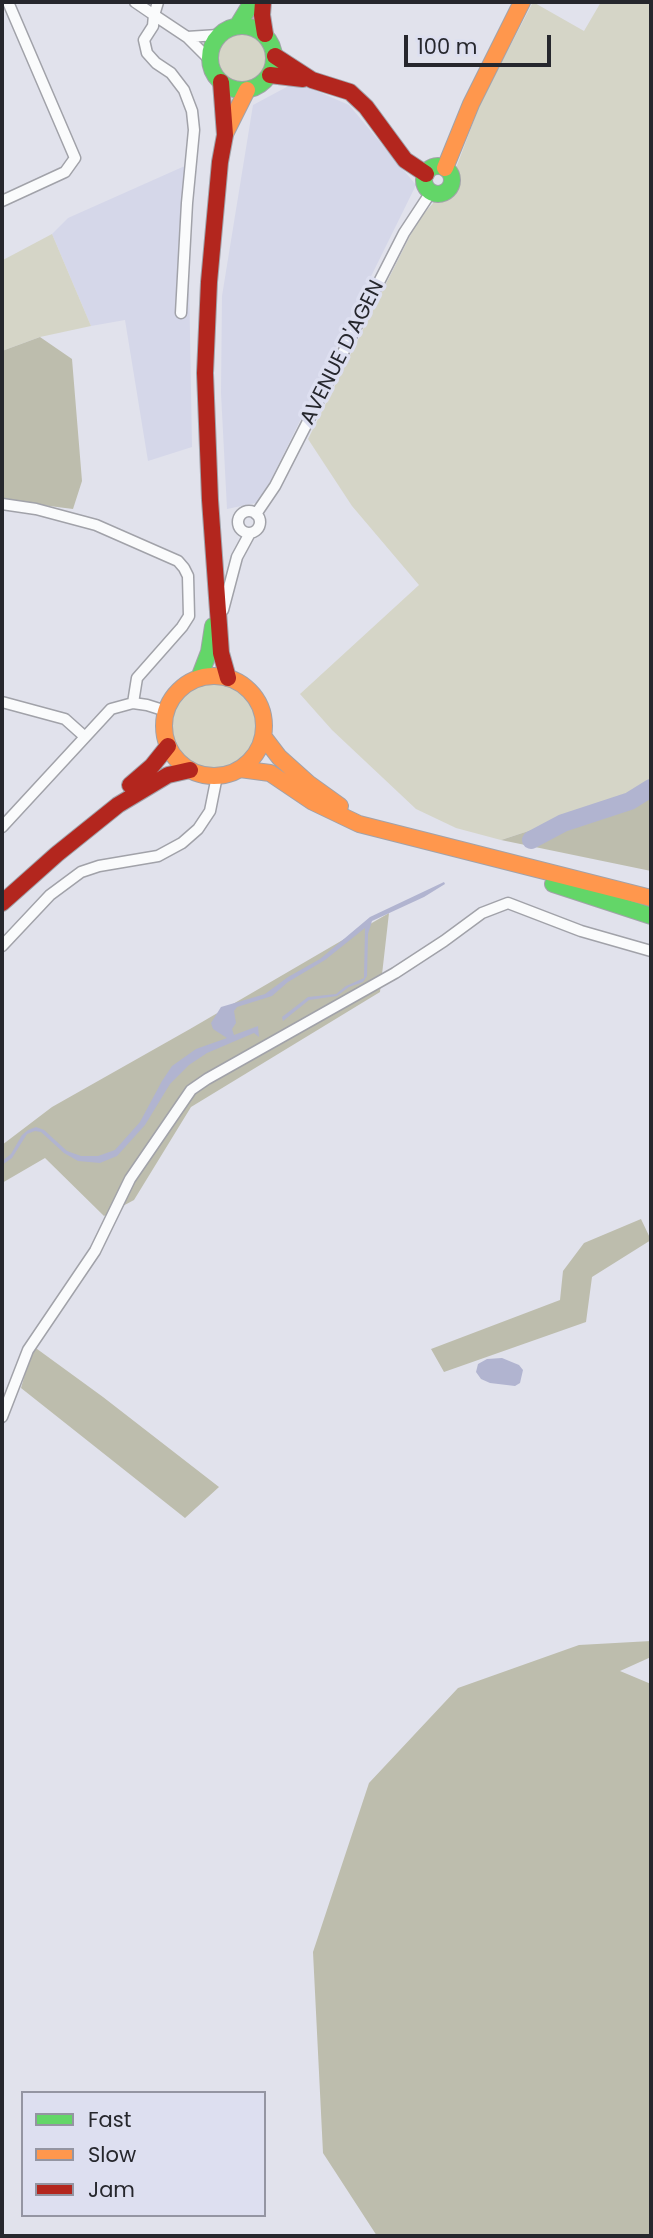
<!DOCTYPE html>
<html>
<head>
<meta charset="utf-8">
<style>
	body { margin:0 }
	#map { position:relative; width:653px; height:2238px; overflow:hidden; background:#e1e2ec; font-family:Poppins,sans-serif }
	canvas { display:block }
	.frame { position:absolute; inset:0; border:4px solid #26272d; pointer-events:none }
	.legend { position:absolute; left:21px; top:2091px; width:245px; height:126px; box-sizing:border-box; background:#dddff0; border:2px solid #9495a2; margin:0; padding:9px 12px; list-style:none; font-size:21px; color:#26272d }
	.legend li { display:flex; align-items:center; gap:14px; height:35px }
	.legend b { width:35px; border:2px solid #9495a2 }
	.scale { position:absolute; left:404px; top:35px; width:147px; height:32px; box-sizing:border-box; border:4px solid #26272d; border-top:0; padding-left:9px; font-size:21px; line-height:24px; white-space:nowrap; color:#26272d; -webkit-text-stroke:5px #dddff0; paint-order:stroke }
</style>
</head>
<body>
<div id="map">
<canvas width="653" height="2238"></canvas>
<div class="frame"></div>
<ul class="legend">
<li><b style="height:9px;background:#63d668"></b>Fast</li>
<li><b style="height:9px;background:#ff974d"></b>Slow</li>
<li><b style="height:9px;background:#b3261e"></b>Jam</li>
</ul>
<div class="scale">100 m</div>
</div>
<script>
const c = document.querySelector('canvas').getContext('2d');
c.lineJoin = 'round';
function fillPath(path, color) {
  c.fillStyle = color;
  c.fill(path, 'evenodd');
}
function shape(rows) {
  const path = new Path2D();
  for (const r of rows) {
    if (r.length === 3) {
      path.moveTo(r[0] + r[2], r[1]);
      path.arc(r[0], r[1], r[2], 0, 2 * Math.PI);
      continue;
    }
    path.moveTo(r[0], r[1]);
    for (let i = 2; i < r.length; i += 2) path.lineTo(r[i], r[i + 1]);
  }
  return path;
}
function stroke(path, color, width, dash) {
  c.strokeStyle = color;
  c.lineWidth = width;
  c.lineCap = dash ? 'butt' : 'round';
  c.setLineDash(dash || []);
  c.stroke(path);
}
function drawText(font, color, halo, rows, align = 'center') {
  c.font = font + ' Poppins,sans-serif';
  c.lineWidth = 7;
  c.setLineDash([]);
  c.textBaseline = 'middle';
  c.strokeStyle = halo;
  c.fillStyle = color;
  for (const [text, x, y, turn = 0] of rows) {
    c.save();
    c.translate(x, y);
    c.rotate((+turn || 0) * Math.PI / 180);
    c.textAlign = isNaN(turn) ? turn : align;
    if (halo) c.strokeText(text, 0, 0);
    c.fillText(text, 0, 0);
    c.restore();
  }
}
const built = shape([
	[296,82,349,105,416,185,260,502,227,509,221,393,222,296,253,105],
	[187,165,192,447,148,461,125,320,91,326,52,234,68,218]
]);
const green = shape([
	[533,2,584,31,601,2,651,2,651,786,593,810,501,840,456,828,416,809,332,730,300,694,419,585,352,506,308,439,418,220,435,201,448,198,459,181,456,168,480,104],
	[242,58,26],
	[52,234,91,326,40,337,2,351,3,260],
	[214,726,42]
]);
const forest = shape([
	[40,337,72,359,82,481,73,509,2,500,2,351],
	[651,786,651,871,501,840,593,810],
	[389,913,380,992,191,1107,134,1200,104,1216,45,1158,2,1183,2,1145,52,1107,190,1029],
	[641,1219,651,1240,592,1277,586,1322,444,1372,431,1349,560,1300,563,1271,584,1243],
	[33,1346,103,1397,219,1487,185,1518,21,1388],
	[651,1641,651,1657,620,1671,651,1684,651,2236,377,2236,323,2153,313,1952,369,1783,458,1688,579,1645]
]);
const water = shape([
	[444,882,445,884,424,897,372,921,368,934,367,976,363,982,349,987,337,996,309,1000,283,1021,282,1017,308,997,336,994,346,986,364,978,365,928,325,960,288,982,272,996,237,1007,234,1011,236,1023,232,1029,234,1035,258,1026,259,1037,254,1033,207,1053,189,1065,170,1084,145,1125,117,1156,100,1163,78,1161,64,1153,41,1132,35,1131,27,1134,12,1158,2,1165,2,1161,11,1154,22,1135,28,1130,36,1127,44,1130,67,1151,81,1156,98,1156,115,1150,140,1122,162,1081,172,1066,196,1049,227,1038,213,1029,211,1023,221,1007,265,994,288,977,320,959,370,917],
	[502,1358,519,1365,523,1370,520,1383,515,1386,490,1383,481,1379,476,1372,478,1364,487,1359]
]);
const river = shape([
	[531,840,563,823,630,801,651,788]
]);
const street = shape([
	[135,2,154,15,153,26,144,40,147,53,156,63,171,73,184,90,192,111,194,130,187,203,181,313],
	[158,2,154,15,187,37,210,60],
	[187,37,218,35],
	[2,201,65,172,75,158,8,2],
	[2,504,36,509,96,525,178,561,184,568,188,576,189,616,182,627,137,678,133,703],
	[249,522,11],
	[256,514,275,486,404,233,431,192],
	[223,610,237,557,250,533],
	[2,702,65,719,84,736],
	[2,827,111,709,133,703,147,705,166,711],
	[2,946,50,895,81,872,99,866,158,856,182,843,198,829,210,811,217,776],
	[2,1417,28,1350,95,1251,130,1179,191,1090,207,1079,395,973,444,941,482,913,508,903,581,931,651,951]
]);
const fast = shape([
	[238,25,252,2],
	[242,58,32],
	[438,180,14],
	[199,678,209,652,213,626],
	[553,884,651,916]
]);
const slow = shape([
	[226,132,247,90],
	[445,168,471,104,522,2],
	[214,726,50],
	[263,736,279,757,308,783,340,806],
	[240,769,270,773,313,802,359,824,651,898]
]);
const jam = shape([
	[263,2,262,15,265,34],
	[275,56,312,80,350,92,366,107,405,160,426,174],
	[270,75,303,79],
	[221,82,225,135,220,162,209,282,205,373,210,500,221,653,228,678],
	[130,785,152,766,168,746],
	[2,903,57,854,118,805,168,775,190,770]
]);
const streetNames = [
	["AVENUE D'AGEN",343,353,-63]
];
fillPath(built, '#d5d7e9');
fillPath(green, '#d5d5c7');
fillPath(forest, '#bdbdad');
fillPath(water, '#b1b4d0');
stroke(river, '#b1b4d0', 18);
stroke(street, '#a1a2a9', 13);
stroke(fast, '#a1a2a9', 18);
stroke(slow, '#a1a2a9', 18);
stroke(jam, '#a1a2a9', 18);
stroke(street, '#fafbfc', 10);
stroke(fast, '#63d668', 16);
stroke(slow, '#ff974d', 16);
stroke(jam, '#b3261e', 16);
drawText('21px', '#26272d', '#dddff0', streetNames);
</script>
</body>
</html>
